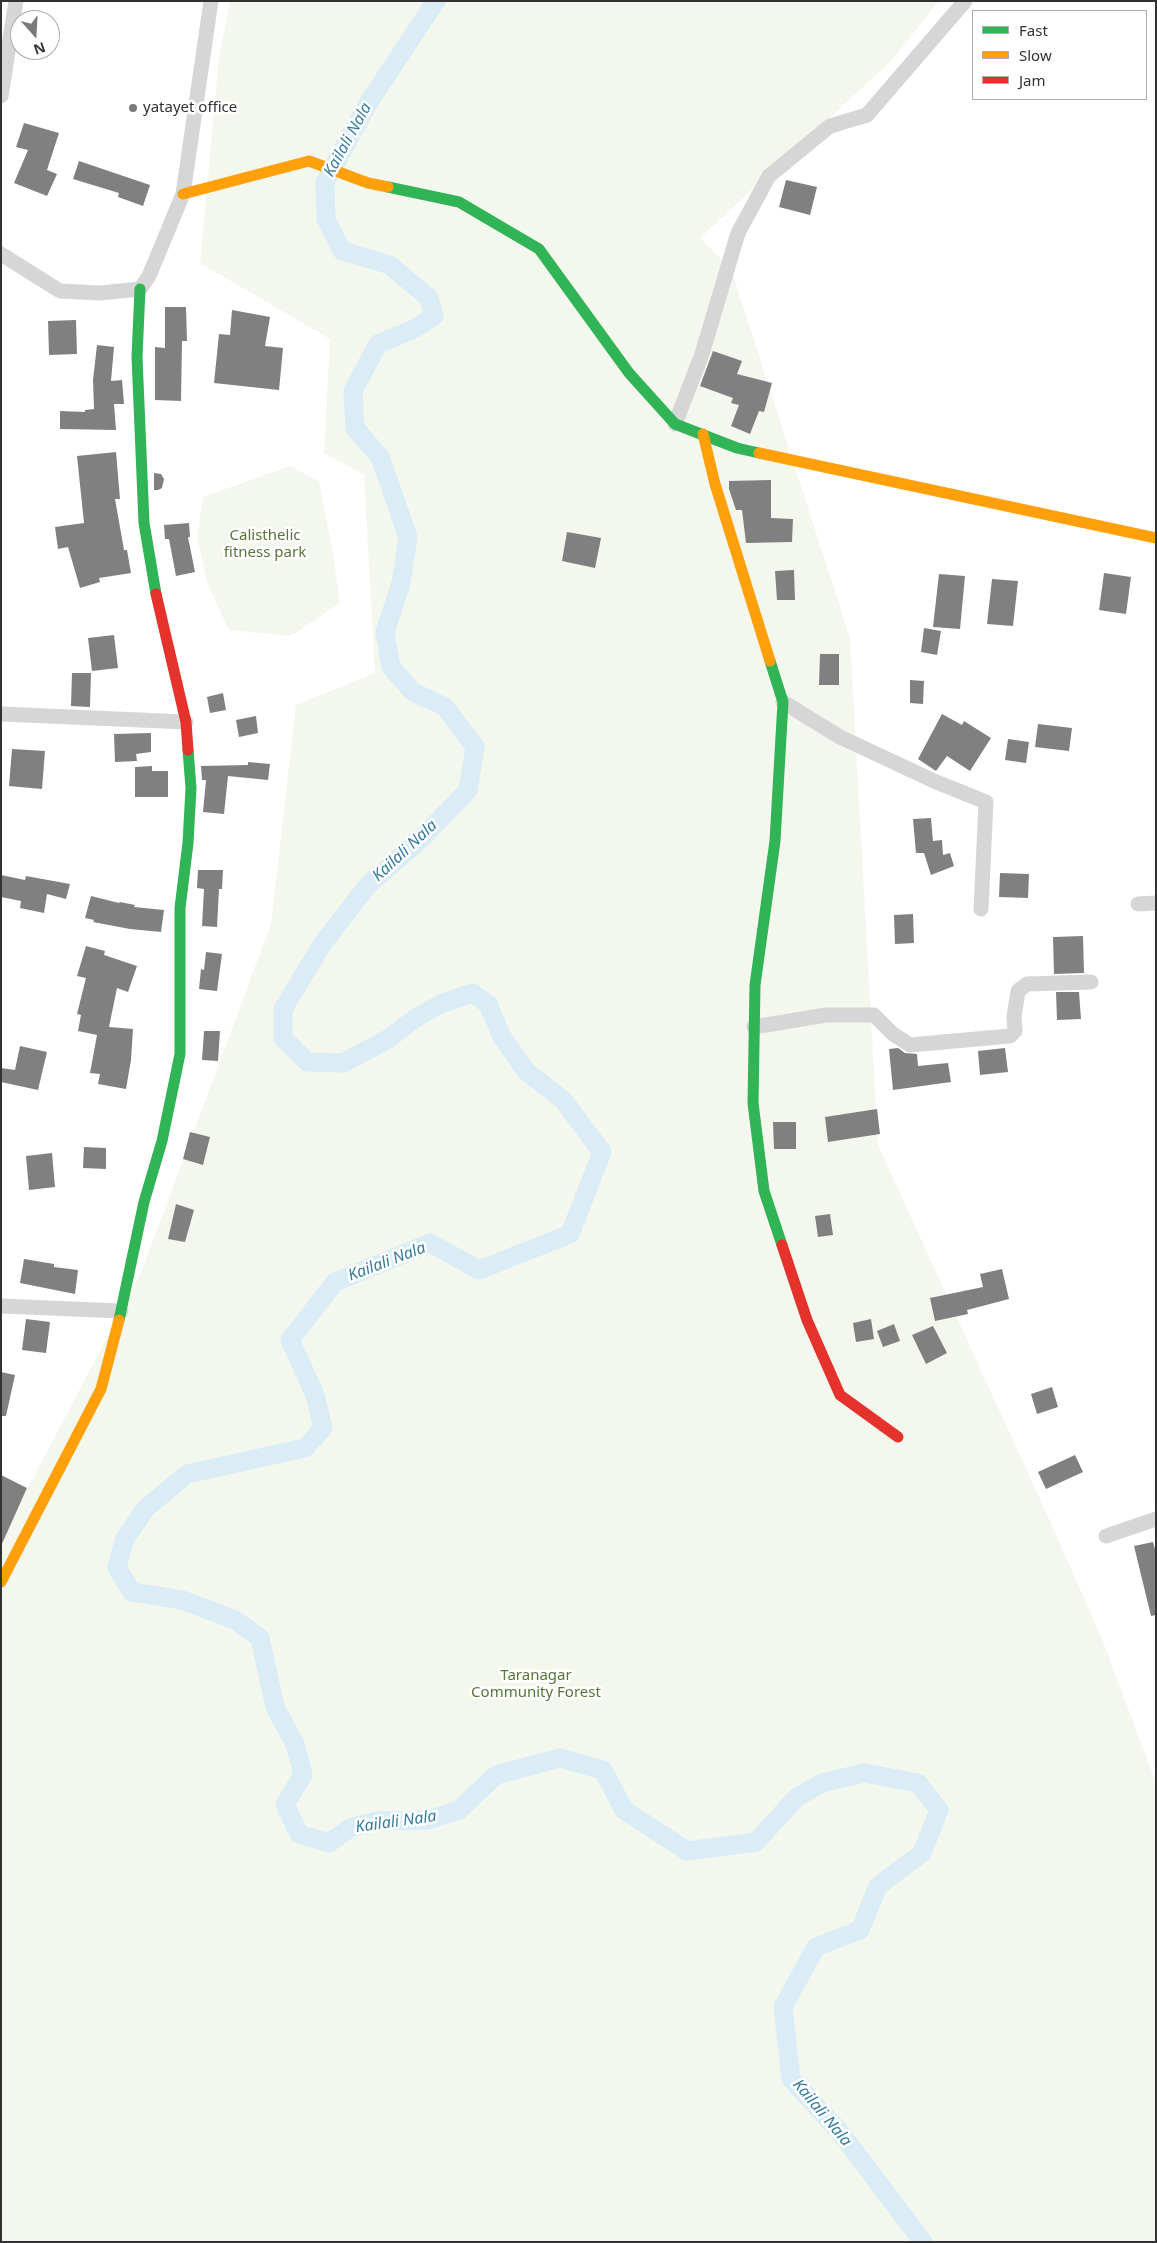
<!DOCTYPE html>
<html>
<head>
<meta charset="utf-8">
<style>
	body { margin:0 }
	#map { position:relative; width:1157px; height:2243px; overflow:hidden; background:#fff; font-family:"Noto Sans",sans-serif }
	canvas { display:block }
	.frame { position:absolute; inset:0; border:2px solid #323232; pointer-events:none }
	.legend { position:absolute; left:972px; top:10px; width:175px; height:90px; box-sizing:border-box; background:#fff; border:1px solid #adadad; margin:0; padding:6px 9px; list-style:none; font-size:15px; color:#323232 }
	.legend li { display:flex; align-items:center; gap:10px; height:25px }
	.legend b { width:25px; border:1px solid #adadad }
	.north { position:absolute; left:10px; top:10px; width:50px; height:50px; box-sizing:border-box; background:#fff; border:1px solid #adadad; border-radius:50%; rotate:161deg; font-size:14px; font-weight:700; line-height:20px; text-align:center; color:#323232 }
	.north::after { content:''; display:block; margin:auto; width:18px; height:22px; background:#7a7a7a; clip-path:polygon(50% 0,100% 100%,50% 72%,0 100%) }
</style>
</head>
<body>
<div id="map">
<canvas width="1157" height="2243"></canvas>
<div class="frame"></div>
<ul class="legend">
<li><b style="height:6px;background:#30b455"></b>Fast</li>
<li><b style="height:6px;background:#ff9f0a"></b>Slow</li>
<li><b style="height:6px;background:#e5322d"></b>Jam</li>
</ul>
<div class="north">N</div>
</div>
<script>
const c = document.querySelector('canvas').getContext('2d');
c.lineJoin = 'round';
function fillPath(path, color) {
  c.fillStyle = color;
  c.fill(path, 'evenodd');
}
function shape(rows) {
  const path = new Path2D();
  for (const r of rows) {
    path.moveTo(r[0], r[1]);
    for (let i = 2; i < r.length; i += 2) path.lineTo(r[i], r[i + 1]);
  }
  return path;
}
function stroke(path, color, width, dash) {
  c.strokeStyle = color;
  c.lineWidth = width;
  c.lineCap = dash ? 'butt' : 'round';
  c.setLineDash(dash || []);
  c.stroke(path);
}
function drawText(font, color, halo, rows, align = 'center') {
  c.font = font + ' "Noto Sans",sans-serif';
  c.lineWidth = 5;
  c.setLineDash([]);
  c.textBaseline = 'middle';
  c.strokeStyle = halo;
  c.fillStyle = color;
  for (const [text, x, y, turn = 0] of rows) {
    c.save();
    c.translate(x, y);
    c.rotate((+turn || 0) * Math.PI / 180);
    c.textAlign = isNaN(turn) ? turn : align;
    if (halo) c.strokeText(text, 0, 0);
    c.fillText(text, 0, 0);
    c.restore();
  }
}
const green = shape([
	[230,1,939,1,892,60,700,238,731,269,850,638,878,1145,1055,1532,1102,1639,1156,1783,1156,2242,1,2242,1,1539,141,1273,271,924,296,705,375,673,364,475,324,453,330,339,200,263,219,58],
	[290,466,319,481,333,554,340,603,291,636,229,630,208,585,197,538,203,497]
]);
const canal = shape([
	[436,1,369,102,325,182,326,219,342,251,390,265,429,298,434,316,414,329,378,344,353,391,355,428,380,457,408,537,401,583,385,632,391,667,413,692,445,707,475,747,468,790,420,840,368,885,323,943,283,1009,283,1038,307,1062,343,1063,388,1039,417,1017,441,1004,472,993,488,1004,502,1037,526,1071,563,1100,602,1152,570,1234,479,1270,430,1243,335,1282,290,1340,315,1395,323,1428,305,1448,187,1474,146,1508,124,1540,117,1568,132,1592,182,1600,235,1620,260,1638,275,1707,295,1744,303,1775,285,1804,299,1834,329,1843,350,1828,377,1821,428,1820,459,1810,496,1775,560,1758,603,1770,624,1810,687,1851,756,1842,796,1798,822,1783,864,1773,918,1783,939,1810,922,1853,878,1886,860,1930,816,1947,783,2007,791,2079,840,2132,923,2242]
]);
const building = shape([
	[24,123,59,133,47,170,57,174,47,196,14,183,28,150,16,147],
	[79,161,150,185,143,206,118,197,119,193,73,179],
	[786,180,817,187,810,215,779,207],
	[165,307,186,307,187,341,182,341,181,401,155,400,155,347,165,348],
	[232,310,270,317,265,346,283,348,279,390,214,383,219,334,230,335],
	[76,320,77,354,49,355,48,321],
	[97,345,114,347,111,381,122,380,124,404,114,404,116,430,60,429,60,411,85,412,85,410,94,409,93,380],
	[713,351,742,361,737,374,772,383,764,412,759,411,750,434,731,426,739,405,731,403,733,398,700,386],
	[116,452,120,499,115,499,124,550,127,550,131,573,99,578,100,582,80,588,68,547,58,549,55,527,84,523,77,456],
	[154,473,161,474,164,479,162,488,158,490,154,490],
	[771,480,771,518,793,519,792,542,746,543,742,510,736,510,729,489,729,481],
	[189,523,190,537,188,537,195,572,176,576,169,539,165,539,164,525],
	[567,532,601,538,595,568,562,561],
	[794,570,795,600,777,600,775,571],
	[1104,573,1131,577,1126,614,1099,610],
	[939,574,965,576,960,629,933,627],
	[992,579,1018,581,1013,626,987,624],
	[924,628,941,631,937,655,921,652],
	[114,635,118,668,92,671,88,638],
	[820,654,839,654,839,685,819,685],
	[72,673,91,673,90,707,71,706],
	[910,680,924,681,923,704,910,703],
	[223,693,226,710,210,713,207,697],
	[942,714,962,725,964,721,991,738,970,771,947,756,936,771,918,759],
	[256,716,258,733,239,737,236,720],
	[1038,724,1072,728,1069,751,1035,747],
	[151,733,151,752,136,754,137,761,115,762,114,734],
	[1008,739,1029,742,1026,763,1005,760],
	[12,749,45,751,42,789,9,786],
	[248,762,270,764,268,780,228,776,224,814,203,812,206,780,202,780,201,766,248,765],
	[152,766,152,771,168,771,168,797,135,797,135,767],
	[931,818,933,841,942,840,943,855,950,853,954,866,931,875,924,853,916,853,913,819],
	[198,870,223,870,222,889,219,889,217,927,202,926,204,889,197,888],
	[1000,873,1029,874,1028,898,999,897],
	[1,875,25,880,26,876,70,884,66,899,47,894,44,913,20,908,21,901,1,897],
	[91,896,119,903,120,902,135,905,134,907,164,910,161,932,130,929,93,922,94,920,85,918],
	[913,914,914,943,895,944,894,915],
	[1083,936,1084,973,1054,974,1053,937],
	[86,946,105,951,104,955,137,966,128,992,117,988,109,1027,133,1029,131,1060,126,1089,98,1084,100,1074,90,1073,97,1035,78,1031,81,1015,77,1014,86,978,77,976],
	[206,952,222,954,217,991,199,989,201,969,204,970],
	[1056,992,1079,992,1081,1019,1057,1020],
	[204,1031,220,1031,218,1061,202,1060],
	[20,1046,47,1052,38,1090,1,1082,1,1068,15,1070],
	[898,1048,905,1053,917,1054,918,1066,948,1063,951,1082,893,1090,889,1049],
	[1005,1048,1008,1072,980,1075,978,1051],
	[877,1109,880,1134,828,1142,825,1117],
	[773,1122,796,1122,796,1149,774,1149],
	[190,1132,210,1137,203,1165,183,1159],
	[84,1147,106,1148,106,1169,83,1168],
	[52,1153,55,1187,29,1190,26,1156],
	[176,1204,194,1210,185,1242,168,1239],
	[830,1214,833,1235,818,1237,815,1216],
	[24,1259,54,1264,54,1267,78,1270,75,1294,20,1283],
	[1002,1269,1009,1299,967,1310,968,1314,935,1321,930,1298,983,1287,980,1274],
	[26,1319,50,1322,46,1353,22,1350],
	[871,1319,874,1339,856,1342,853,1323],
	[894,1324,900,1341,883,1347,877,1331],
	[933,1326,947,1353,926,1364,912,1335],
	[1,1372,15,1375,6,1416,1,1416],
	[1052,1387,1058,1407,1037,1414,1031,1394],
	[1075,1455,1083,1472,1046,1489,1038,1472],
	[1,1475,27,1488,1,1546],
	[1153,1542,1156,1553,1156,1615,1151,1616,1134,1546]
]);
const street = shape([
	[1,96,16,1],
	[1,254,60,291,100,293,140,289,149,276,183,194,211,1],
	[675,424,702,354,738,233,769,176,830,126,867,115,965,1],
	[783,702,840,737,934,781,986,802,981,909],
	[1,714,186,722],
	[1138,904,1156,903],
	[754,1027,826,1015,874,1015,893,1034,910,1045,1010,1036,1015,1031,1014,1017,1018,991,1027,984,1091,982],
	[1,1306,121,1311],
	[1106,1536,1156,1519]
]);
const fast = shape([
	[388,187,459,202,539,249,629,373,675,424,737,448,759,453],
	[140,289,137,357,144,523,156,594],
	[770,661,783,702,775,841,755,985,753,1103,764,1191,782,1245],
	[119,1320,144,1202,162,1141,180,1054,180,908,188,843,191,788,188,750]
]);
const slow = shape([
	[183,194,309,161,368,183,388,187],
	[703,434,715,484,770,661],
	[759,453,1156,538],
	[1,1582,101,1389,119,1320]
]);
const jam = shape([
	[156,594,186,722,188,750],
	[782,1245,807,1320,840,1395,898,1437]
]);
const markers = [
	[133,108,5,"#7a7a7a"]
];
const poiNames = [
	["yatayet office",143,108]
];
const parkNames = [
	["Calisthelic",265,536],
	["fitness park",265,553],
	["Taranagar",536,1676],
	["Community Forest",536,1693]
];
const waterNames = [
	["Kailali Nala",348,140,-61],
	["Kailali Nala",405,851,-43],
	["Kailali Nala",387,1262,-21],
	["Kailali Nala",396,1822,-8],
	["Kailali Nala",822,2113,50]
];
fillPath(green, '#f3f7ed');
stroke(canal, '#daecf5', 19);
fillPath(building, '#808080');
stroke(street, '#d6d6d6', 15);
stroke(fast, '#30b455', 11);
stroke(slow, '#ff9f0a', 11);
stroke(jam, '#e5322d', 11);
for (const [x, y, r, color] of markers) {
  const dot = new Path2D();
  dot.arc(x, y, r, 0, 2 * Math.PI);
  c.fillStyle = color;
  c.fill(dot);
  stroke(dot, '#fff', 2);
}
drawText('15px', '#323232', '#fff', poiNames, 'left');
drawText('15px', '#587339', '#fff', parkNames);
drawText('italic 16px', '#367c9e', '#fff', waterNames);
</script>
</body>
</html>
